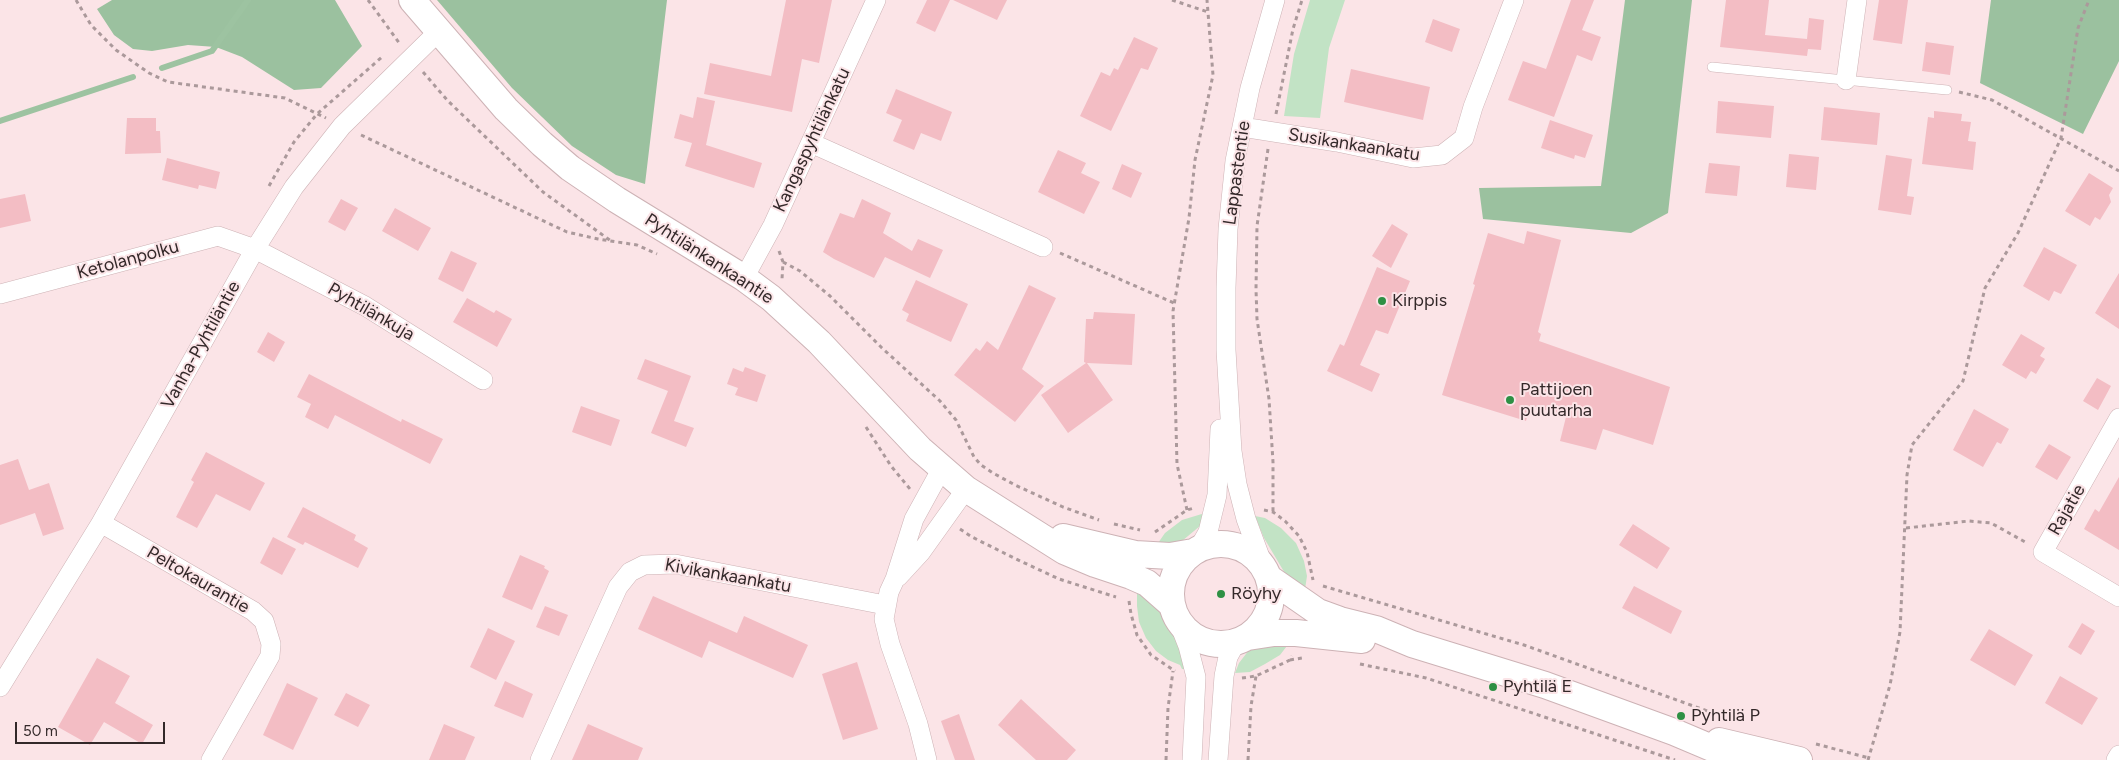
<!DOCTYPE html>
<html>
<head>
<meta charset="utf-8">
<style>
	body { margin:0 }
	#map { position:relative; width:2119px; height:760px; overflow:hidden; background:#fbe4e7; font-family:Figtree,sans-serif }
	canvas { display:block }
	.scale { position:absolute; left:15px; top:722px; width:150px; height:22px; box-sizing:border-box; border:2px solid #332829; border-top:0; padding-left:6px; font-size:15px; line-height:18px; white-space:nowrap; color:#332829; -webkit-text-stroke:4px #fbe4e7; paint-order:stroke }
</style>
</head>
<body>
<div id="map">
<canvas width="2119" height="760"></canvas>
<div class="scale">50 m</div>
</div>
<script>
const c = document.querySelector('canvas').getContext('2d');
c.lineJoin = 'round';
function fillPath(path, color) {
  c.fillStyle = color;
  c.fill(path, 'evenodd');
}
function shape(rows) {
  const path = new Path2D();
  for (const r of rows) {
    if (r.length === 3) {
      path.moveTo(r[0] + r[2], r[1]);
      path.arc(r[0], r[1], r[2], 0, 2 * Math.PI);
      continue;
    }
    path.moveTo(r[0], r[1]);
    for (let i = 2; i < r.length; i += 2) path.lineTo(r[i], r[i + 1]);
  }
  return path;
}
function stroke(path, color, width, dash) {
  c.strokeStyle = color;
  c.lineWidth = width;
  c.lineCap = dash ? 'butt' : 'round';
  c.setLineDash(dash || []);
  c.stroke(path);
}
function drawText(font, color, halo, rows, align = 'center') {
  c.font = font + ' Figtree,sans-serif';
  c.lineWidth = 4;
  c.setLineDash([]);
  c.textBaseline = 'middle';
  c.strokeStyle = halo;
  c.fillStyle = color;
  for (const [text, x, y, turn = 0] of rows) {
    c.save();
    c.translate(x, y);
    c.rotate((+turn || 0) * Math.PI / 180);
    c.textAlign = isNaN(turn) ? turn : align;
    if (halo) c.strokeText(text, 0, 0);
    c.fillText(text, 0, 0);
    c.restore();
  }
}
const green = shape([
	[1310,0,1345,0,1329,48,1320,118,1284,116,1294,54],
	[1205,513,1200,526,1182,541,1156,546,1165,533,1182,520],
	[1255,516,1265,518,1281,528,1296,543,1304,561,1307,576,1304,596,1298,592,1283,570,1264,538],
	[1137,592,1157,608,1167,622,1176,638,1186,669,1182,669,1180,665,1168,660,1156,651,1146,638,1139,622,1137,606],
	[1290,642,1280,655,1265,664,1250,672,1235,673,1239,663,1249,650,1260,645]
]);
const forest = shape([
	[112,0,335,0,362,46,321,88,294,90,242,57,216,47,188,45,152,51,133,49,114,35,97,9],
	[437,0,667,0,645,184,616,175,572,146,512,88],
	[1625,0,1692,0,1668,213,1631,233,1483,219,1479,188,1601,186],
	[1991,0,2119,0,2119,61,2083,134,1980,83]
]);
const stream = shape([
	[162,68,212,51,248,0],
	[0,121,133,77]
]);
const building = shape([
	[786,0,832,0,819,63,802,59,792,112,704,94,710,63,771,76],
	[927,0,950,0,935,32,916,23],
	[953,0,1007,0,997,20],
	[1571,0,1594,0,1582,30,1601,37,1592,61,1577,55,1554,117,1508,100,1523,61,1546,69],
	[1726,0,1769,0,1765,35,1807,39,1809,18,1824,20,1821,50,1808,49,1807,56,1720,47],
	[1879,0,1908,0,1902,44,1873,40],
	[1433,19,1460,29,1452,52,1425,42],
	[1134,37,1158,48,1148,70,1141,68,1111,131,1080,116,1101,72,1110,76,1114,68,1118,70],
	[1926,42,1954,46,1950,75,1922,71],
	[1351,69,1430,87,1423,120,1344,102],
	[896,89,952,112,941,141,921,133,914,150,893,141,902,120,886,113],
	[697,97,715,101,706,145,762,163,754,188,685,166,692,143,674,138,680,114,693,118],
	[1718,101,1774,106,1771,138,1716,133],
	[1824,107,1880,113,1877,145,1821,140],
	[1934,111,1962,114,1961,121,1971,122,1968,141,1976,142,1973,170,1922,164,1928,117,1934,118],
	[127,118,156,118,156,131,160,131,161,153,125,154],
	[1550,120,1593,135,1585,158,1575,155,1574,159,1541,148],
	[1058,150,1086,163,1081,173,1100,182,1084,214,1038,192],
	[1789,154,1819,157,1816,190,1786,187],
	[1886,155,1912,159,1907,196,1914,197,1911,215,1878,210],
	[167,158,220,172,216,189,199,185,198,189,162,180],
	[1709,163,1740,166,1737,196,1705,193],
	[1122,164,1142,173,1131,198,1112,189],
	[2089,173,2113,188,2109,195,2111,202,2100,220,2095,217,2090,226,2065,211],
	[25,194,31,221,0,228,0,199],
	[341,199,358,208,345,231,328,222],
	[862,199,891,213,883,233,912,251,918,239,943,250,930,278,885,257,874,278,834,259,823,252,840,213,854,218],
	[395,208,431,228,418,251,382,231],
	[1392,224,1408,234,1391,268,1372,256],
	[1527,231,1561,240,1538,332,1541,334,1539,341,1670,387,1653,445,1603,429,1596,450,1560,441,1566,417,1530,405,1526,421,1442,395,1475,285,1473,284,1488,233,1524,244],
	[2044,247,2077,265,2061,294,2054,291,2049,301,2023,286],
	[451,251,477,263,463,292,438,279],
	[1377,267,1410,281,1388,334,1376,330,1360,365,1380,374,1372,392,1327,371,1340,344,1344,346],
	[2119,273,2119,329,2095,313],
	[916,280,968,304,951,342,906,321,909,314,902,310],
	[1029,285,1056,298,1022,369,1044,386,1015,422,954,375,976,348,980,351,987,341,998,350],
	[467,298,494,313,496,310,512,319,497,347,453,322],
	[1094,312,1135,314,1132,365,1087,363,1113,400,1068,433,1041,395,1086,363,1084,362,1086,319,1093,319],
	[268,332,285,342,274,362,257,352],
	[2021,334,2045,348,2040,356,2045,359,2036,374,2031,371,2026,379,2002,365],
	[645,359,691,376,674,421,694,428,686,447,651,433,668,391,637,379],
	[745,367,766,375,757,402,735,395,738,388,727,384,733,368,743,372],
	[309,374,401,422,402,419,443,439,430,464,335,415,328,429,305,417,311,404,297,397],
	[2097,378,2111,386,2098,410,2083,401],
	[581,406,620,420,611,446,572,432],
	[1974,409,2009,429,2001,444,1997,442,1983,467,1953,450],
	[2049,444,2071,457,2057,480,2035,467],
	[206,452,265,483,250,511,216,494,197,528,176,517,194,482,191,480],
	[18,459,29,490,49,483,64,529,43,536,35,513,0,525,0,465],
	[2119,477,2119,550,2084,529,2095,509,2099,512],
	[303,507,356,535,354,540,368,548,358,568,305,542,303,545,287,537],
	[1633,524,1670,548,1657,569,1619,545],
	[273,537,296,549,282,575,260,563],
	[520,555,545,566,544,568,549,571,532,610,502,597],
	[1634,586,1682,611,1671,634,1622,608],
	[653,596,737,633,744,616,808,645,793,678,709,641,702,658,638,629],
	[545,606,568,615,559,636,536,627],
	[2082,623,2095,631,2081,655,2068,647],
	[488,628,515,641,496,680,470,667],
	[1989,629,2033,655,2015,686,1970,660],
	[97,658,130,676,115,703,153,725,142,744,104,722,90,745,58,727],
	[857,662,878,729,843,740,822,674],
	[2060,676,2098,698,2082,725,2045,703],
	[505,681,533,694,523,718,494,706],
	[287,683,318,698,293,750,263,735],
	[346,693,370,705,358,727,334,715],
	[1021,699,1076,750,1067,760,1036,760,998,725],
	[959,714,975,760,955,760,941,721],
	[444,724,475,737,465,760,429,760],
	[588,724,643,748,638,760,572,760]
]);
const path = shape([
	[76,0,91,25,116,50,149,73,168,82,285,98,326,118],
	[368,0,400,44],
	[1172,0,1208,12],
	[423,72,448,101,543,192,611,241],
	[1959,92,1992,100,2119,171],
	[1276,114,1293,29,1302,0],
	[361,135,567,232,598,239,637,245,657,254],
	[1268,149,1257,226,1256,289,1257,319,1269,399,1273,462,1273,512],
	[269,186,294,142,317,114,382,57],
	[779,251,783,262,782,279],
	[1060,253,1174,303],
	[783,262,800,271,830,296,882,348,940,401,956,420,974,457,981,465,993,473,1015,485,1063,507,1099,520],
	[866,427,891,466,910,489],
	[1187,510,1177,464,1173,311,1189,218,1195,160,1213,75,1207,0],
	[1264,510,1273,512,1285,521,1299,536,1307,552,1313,580],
	[1114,524,1140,530],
	[1906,528,1969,521,1991,523,2027,543],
	[960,529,972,537,1016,559,1059,579,1116,597],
	[1155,532,1187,510,1194,508],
	[1323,586,1524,645,1724,717],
	[1129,601,1131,614,1137,635,1151,655,1175,671],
	[1290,660,1302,658],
	[1360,664,1426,678,1675,760],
	[1242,678,1256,676,1290,660,1292,656],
	[1816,744,1869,758],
	[1166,760,1168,708,1173,671],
	[1248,760,1251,706,1256,676],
	[1868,760,1890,685,1900,632,1907,475,1912,445,1963,381,1985,288,2018,233,2061,138,2078,28,2089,0]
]);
const lane = shape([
	[1712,67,1947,90]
]);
const street = shape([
	[1846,80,1857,0],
	[1242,127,1337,142,1413,158,1442,155,1464,138,1473,107,1514,0],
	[811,143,1043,247],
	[744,278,773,225,876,0],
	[0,294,218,236,255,249,365,306,483,380],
	[2119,418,2043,552,2119,597],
	[101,523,253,611,264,621,271,644,270,656,211,760],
	[1199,548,1208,532,1217,495,1220,429],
	[1263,565,1246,519,1237,484,1232,451,1226,350,1226,288,1228,229,1235,161,1250,88,1275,0],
	[898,577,921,552,966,489],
	[1177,618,1188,646,1196,677,1192,760],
	[0,687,101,523,255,249,294,187,342,126,438,32],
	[540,760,618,587,630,572,644,565,675,564,885,605],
	[927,760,918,724,890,644,884,619,889,592,895,579,914,519,942,468],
	[1218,760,1224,676,1228,657,1233,648,1241,640],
	[2116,760,2119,755]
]);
const secondary = shape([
	[412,0,506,109,542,144,570,168,617,200,744,278,771,298,819,342,920,449,966,489,1064,551,1095,564,1131,576,1147,583,1172,605],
	[1063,537,1135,554,1170,556,1193,552],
	[1221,594,50],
	[1269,578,1318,612,1340,620,1376,629,1412,644,1545,685,1674,732,1740,760],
	[1248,637,1274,633,1296,633,1362,640],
	[1719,741,1799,760]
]);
const markers = [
	[1382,301,5,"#2e9044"],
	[1510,400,5,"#2e9044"],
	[1221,594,5,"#2e9044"],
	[1493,687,5,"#2e9044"],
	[1681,716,5,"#2e9044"]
];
const streetNames = [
	["Kangaspyhtilänkatu",812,140,-65],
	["Susikankaankatu",1354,145,9],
	["Lappastentie",1237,173,-82],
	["Pyhtilänkankaantie",709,259,33],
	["Ketolanpolku",128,260,-15],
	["Pyhtilänkuja",371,312,30],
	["Vanha-Pyhtiläntie",201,345,-61],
	["Rajatie",2067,510,-60],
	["Kivikankaankatu",728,576,10],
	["Peltokaurantie",198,580,30]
];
const poiNames = [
	["Kirppis",1392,301],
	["Pattijoen",1520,390],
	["puutarha",1520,411],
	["Röyhy",1231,594],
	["Pyhtilä E",1503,687],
	["Pyhtilä P",1691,716]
];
fillPath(green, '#c2e3c5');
fillPath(forest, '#9bc19f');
stroke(stream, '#9dc3a1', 6);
fillPath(building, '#f3bdc4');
stroke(lane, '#cdb2b5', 10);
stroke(street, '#cdb2b5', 20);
stroke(secondary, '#cdb2b5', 28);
stroke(path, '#ab999b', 3, [4, 4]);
stroke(lane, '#fff', 9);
stroke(street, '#fff', 19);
stroke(secondary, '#fff', 26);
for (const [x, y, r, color] of markers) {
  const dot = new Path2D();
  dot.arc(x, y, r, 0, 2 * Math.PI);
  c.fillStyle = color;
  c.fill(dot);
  stroke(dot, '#fbe4e7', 2);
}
drawText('18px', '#332829', '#fbe4e7', streetNames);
drawText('18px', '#332829', '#fbe4e7', poiNames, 'left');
</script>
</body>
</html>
